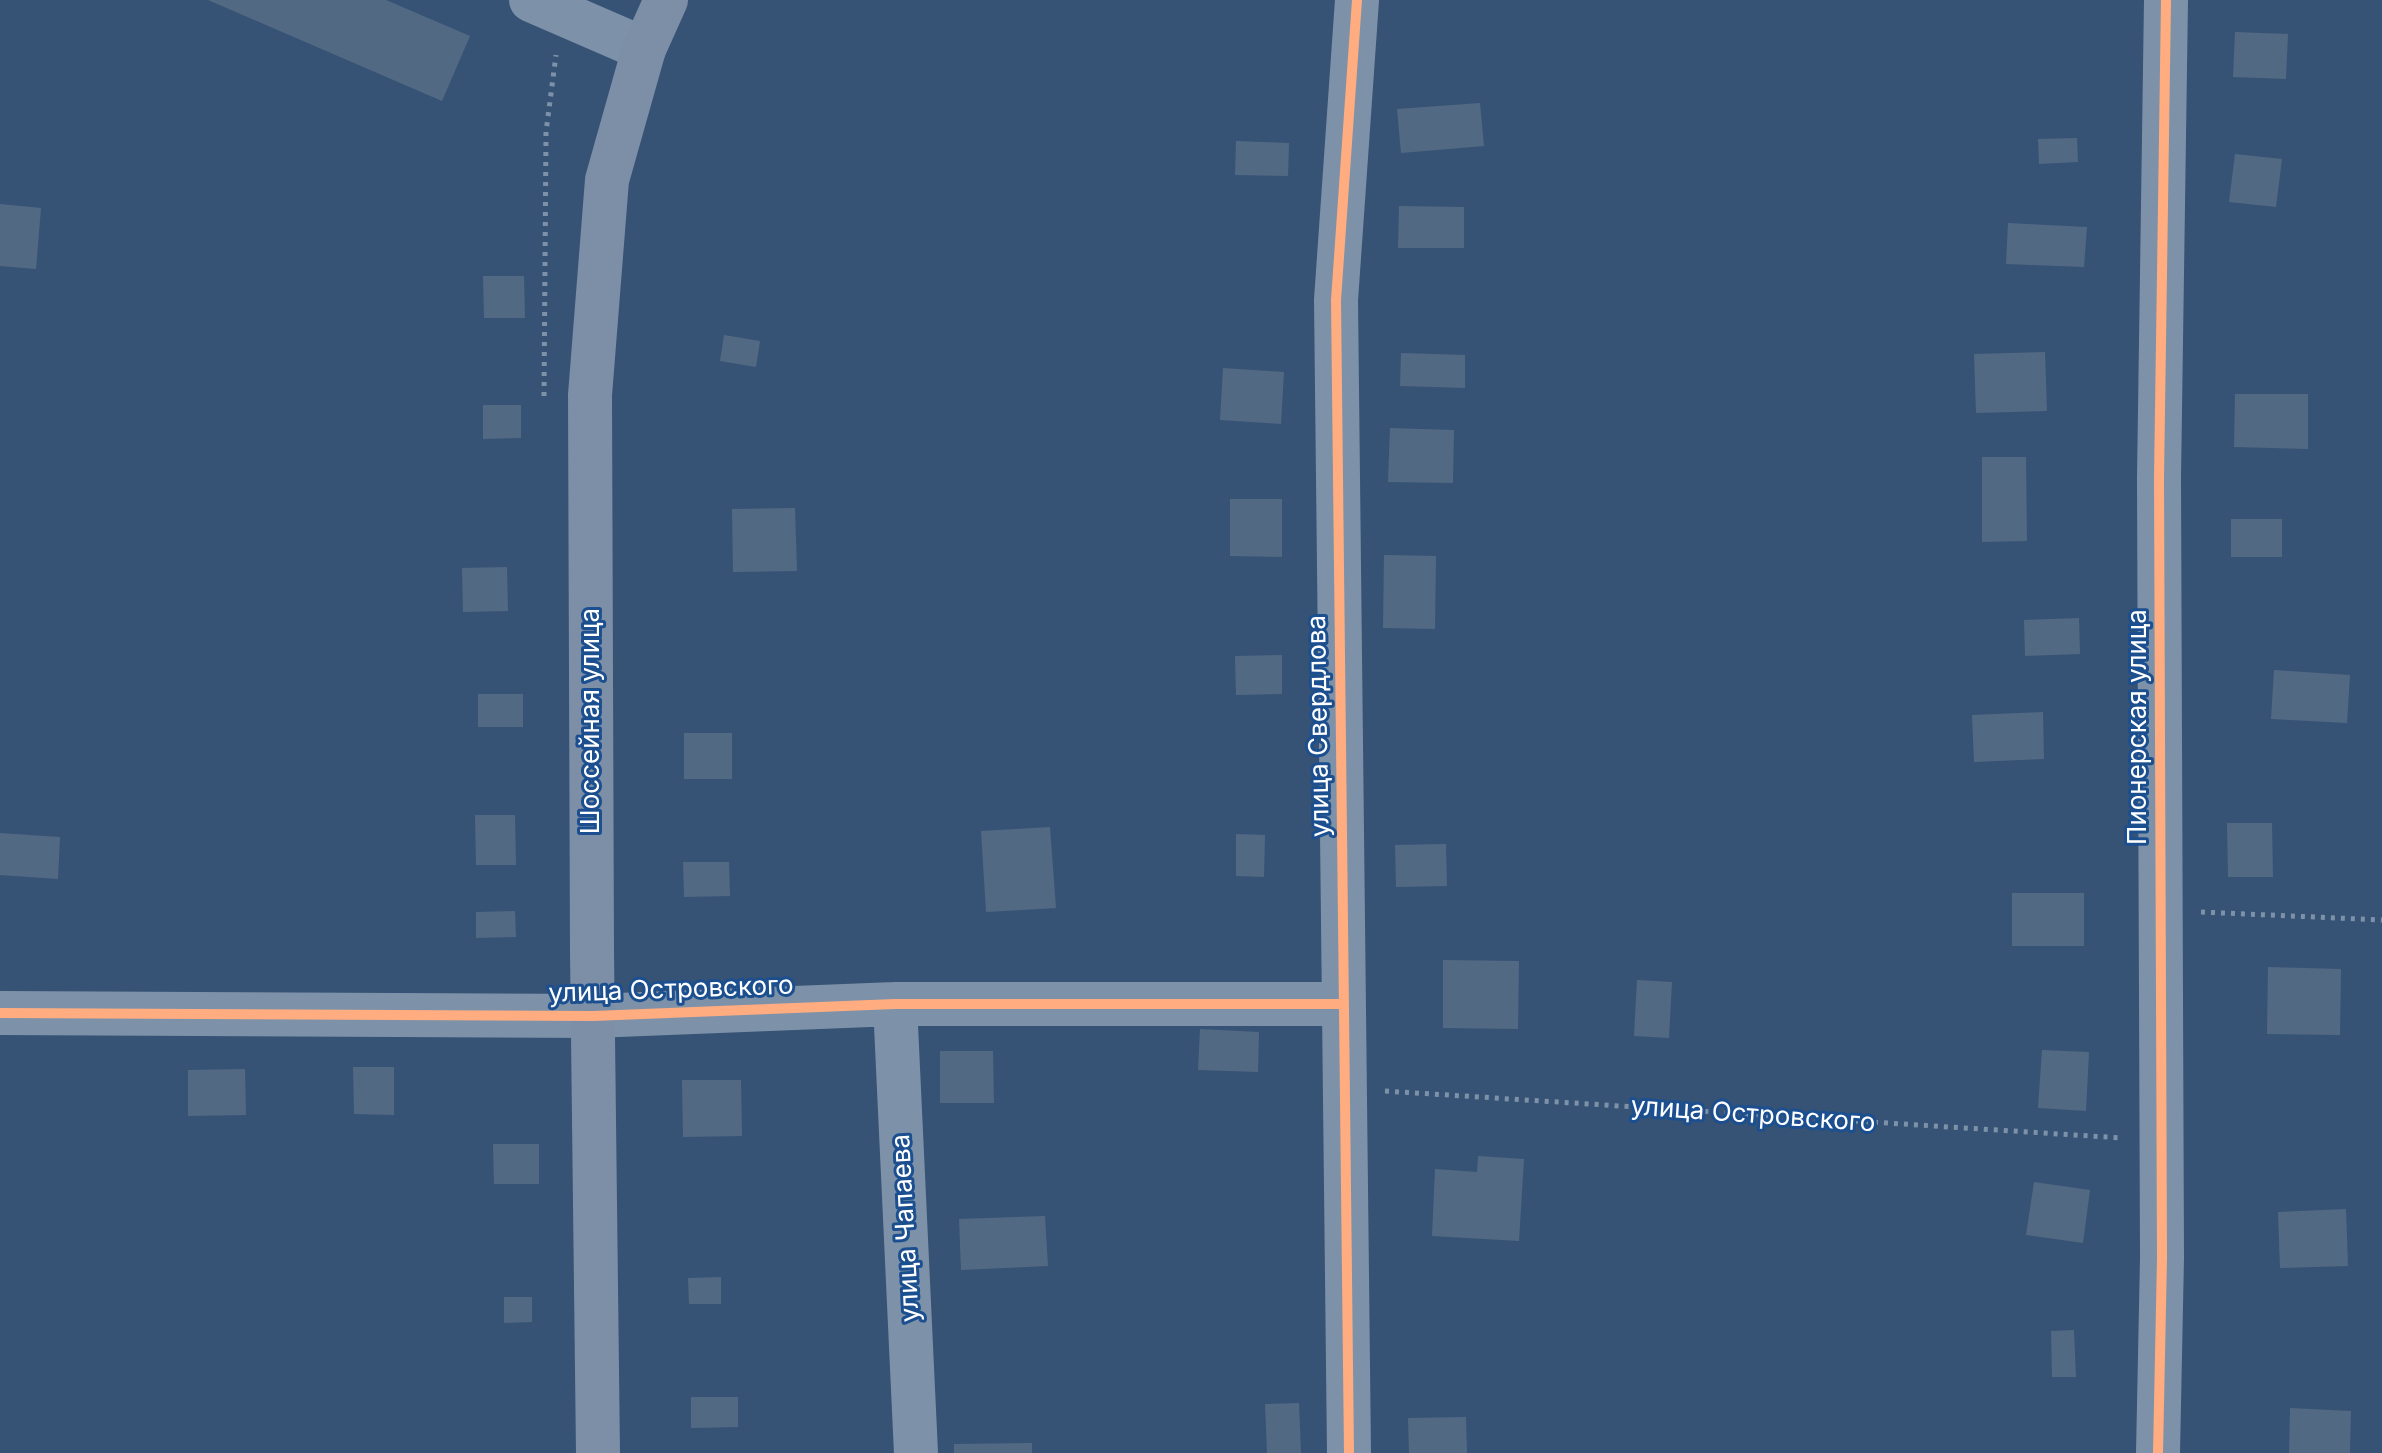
<!DOCTYPE html>
<html>
<head>
<meta charset="utf-8">
<style>
	body { margin:0 }
	canvas { display:block; background:#365274 }
</style>
</head>
<body>
<canvas width="2382" height="1453"></canvas>
<script>
const c = document.querySelector('canvas').getContext('2d');
c.lineJoin = 'round';
function fillPath(path, color) {
  c.fillStyle = color;
  c.fill(path, 'evenodd');
}
function shape(rows) {
  const path = new Path2D();
  for (const r of rows) {
    path.moveTo(r[0], r[1]);
    for (let i = 2; i < r.length; i += 2) path.lineTo(r[i], r[i + 1]);
  }
  return path;
}
function stroke(path, color, width, dash) {
  c.strokeStyle = color;
  c.lineWidth = width;
  c.lineCap = dash ? 'butt' : 'round';
  c.setLineDash(dash || []);
  c.stroke(path);
}
function drawText(font, color, halo, rows, align = 'center') {
  c.font = font + ' Inter,sans-serif';
  c.lineWidth = 6;
  c.setLineDash([]);
  c.textBaseline = 'middle';
  c.strokeStyle = halo;
  c.fillStyle = color;
  for (const [text, x, y, turn = 0] of rows) {
    c.save();
    c.translate(x, y);
    c.rotate((+turn || 0) * Math.PI / 180);
    c.textAlign = isNaN(turn) ? turn : align;
    if (halo) c.strokeText(text, 0, 0);
    c.fillText(text, 0, 0);
    c.restore();
  }
}
const building = shape([
	[208,0,386,0,470,36,442,101],
	[2235,32,2288,34,2286,79,2233,77],
	[1480,103,1484,146,1401,153,1397,109],
	[2077,138,2078,162,2039,164,2038,139],
	[1236,141,1289,143,1288,176,1235,175],
	[2235,154,2282,159,2276,207,2229,202],
	[0,204,41,208,36,269,0,266],
	[1399,206,1464,207,1464,248,1398,248],
	[2008,223,2087,227,2084,267,2006,264],
	[483,276,524,276,525,318,484,318],
	[724,335,760,341,756,367,720,361],
	[2045,352,2047,411,1976,413,1974,354],
	[1401,353,1465,355,1465,388,1400,386],
	[1223,368,1284,372,1281,424,1220,420],
	[2235,394,2308,394,2308,449,2234,447],
	[483,405,521,405,521,438,483,439],
	[1390,428,1454,430,1453,483,1388,482],
	[1982,457,2026,457,2027,541,1982,542],
	[1230,499,1282,499,1282,557,1230,556],
	[795,508,797,571,733,572,732,509],
	[2231,519,2282,519,2282,557,2231,557],
	[1384,555,1436,556,1435,629,1383,628],
	[507,567,508,611,463,612,462,568],
	[2079,618,2080,654,2025,656,2024,620],
	[1282,655,1282,694,1236,695,1235,656],
	[2274,670,2350,675,2347,723,2271,719],
	[478,694,523,694,523,727,478,727],
	[2043,712,2044,759,1974,762,1972,715],
	[684,733,732,733,732,779,684,779],
	[475,815,515,815,516,865,476,865],
	[2227,823,2272,823,2273,877,2228,877],
	[1050,827,1056,908,986,912,981,831],
	[0,833,60,837,58,879,0,875],
	[1236,834,1265,835,1264,877,1236,876],
	[1446,844,1447,886,1396,887,1395,845],
	[683,862,729,862,730,896,684,897],
	[2012,893,2084,893,2084,946,2012,946],
	[515,911,516,937,476,938,476,912],
	[1443,960,1519,961,1518,1029,1443,1028],
	[2268,967,2341,969,2340,1035,2267,1034],
	[1637,980,1672,982,1669,1038,1634,1036],
	[1200,1029,1259,1032,1258,1072,1198,1070],
	[2042,1050,2089,1052,2086,1111,2038,1108],
	[940,1051,993,1051,994,1103,940,1103],
	[353,1067,394,1067,394,1115,354,1114],
	[245,1069,246,1115,188,1116,188,1070],
	[682,1080,741,1080,742,1136,683,1137],
	[493,1144,539,1144,539,1184,494,1184],
	[1478,1156,1524,1159,1519,1241,1432,1236,1435,1169,1477,1172],
	[2034,1182,2090,1190,2083,1243,2026,1235],
	[2346,1209,2348,1266,2280,1268,2278,1212],
	[1045,1216,1048,1266,961,1270,959,1219],
	[721,1277,721,1304,689,1304,688,1278],
	[504,1297,532,1297,532,1322,504,1323],
	[2074,1330,2076,1377,2052,1377,2051,1331],
	[691,1397,738,1397,738,1427,691,1428],
	[1299,1403,1301,1453,1267,1453,1265,1404],
	[2290,1408,2351,1411,2350,1453,2289,1453],
	[1466,1417,1467,1453,1409,1453,1408,1418],
	[1032,1443,1032,1453,954,1453,954,1444]
]);
const path = shape([
	[544,396,546,132,556,55],
	[2201,912,2382,920],
	[1385,1091,2122,1138]
]);
const minor = shape([
	[531,0,644,49],
	[895,1004,916,1453],
	[0,1013,593,1016,895,1004,1344,1004],
	[1349,1453,1336,300,1357,0],
	[2158,1453,2162,1258,2159,478,2166,0]
]);
const major = shape([
	[598,1453,592,953,590,395,607,180,644,49,666,0]
]);
const cycleway = shape([
	[0,1013,593,1016,895,1004,1344,1004],
	[1349,1453,1336,300,1357,0],
	[2158,1453,2162,1258,2159,478,2166,0]
]);
const streetNames = [
	["Шоссейная улица",591,721,-90],
	["улица Свердлова",1319,726,-91],
	["Пионерская улица",2138,727,-90],
	["улица Островского",671,990,-2],
	["улица Островского",1753,1115,4],
	["улица Чапаева",906,1228,-93]
];
fillPath(building, '#526984');
stroke(path, '#7d92a8', 5, [4, 6]);
stroke(minor, '#7d92a8', 44);
stroke(major, '#7d8ea7', 44);
stroke(cycleway, '#ffac80', 10);
drawText('26px', '#fff', '#1b4f8f', streetNames);
</script>
</body>
</html>
